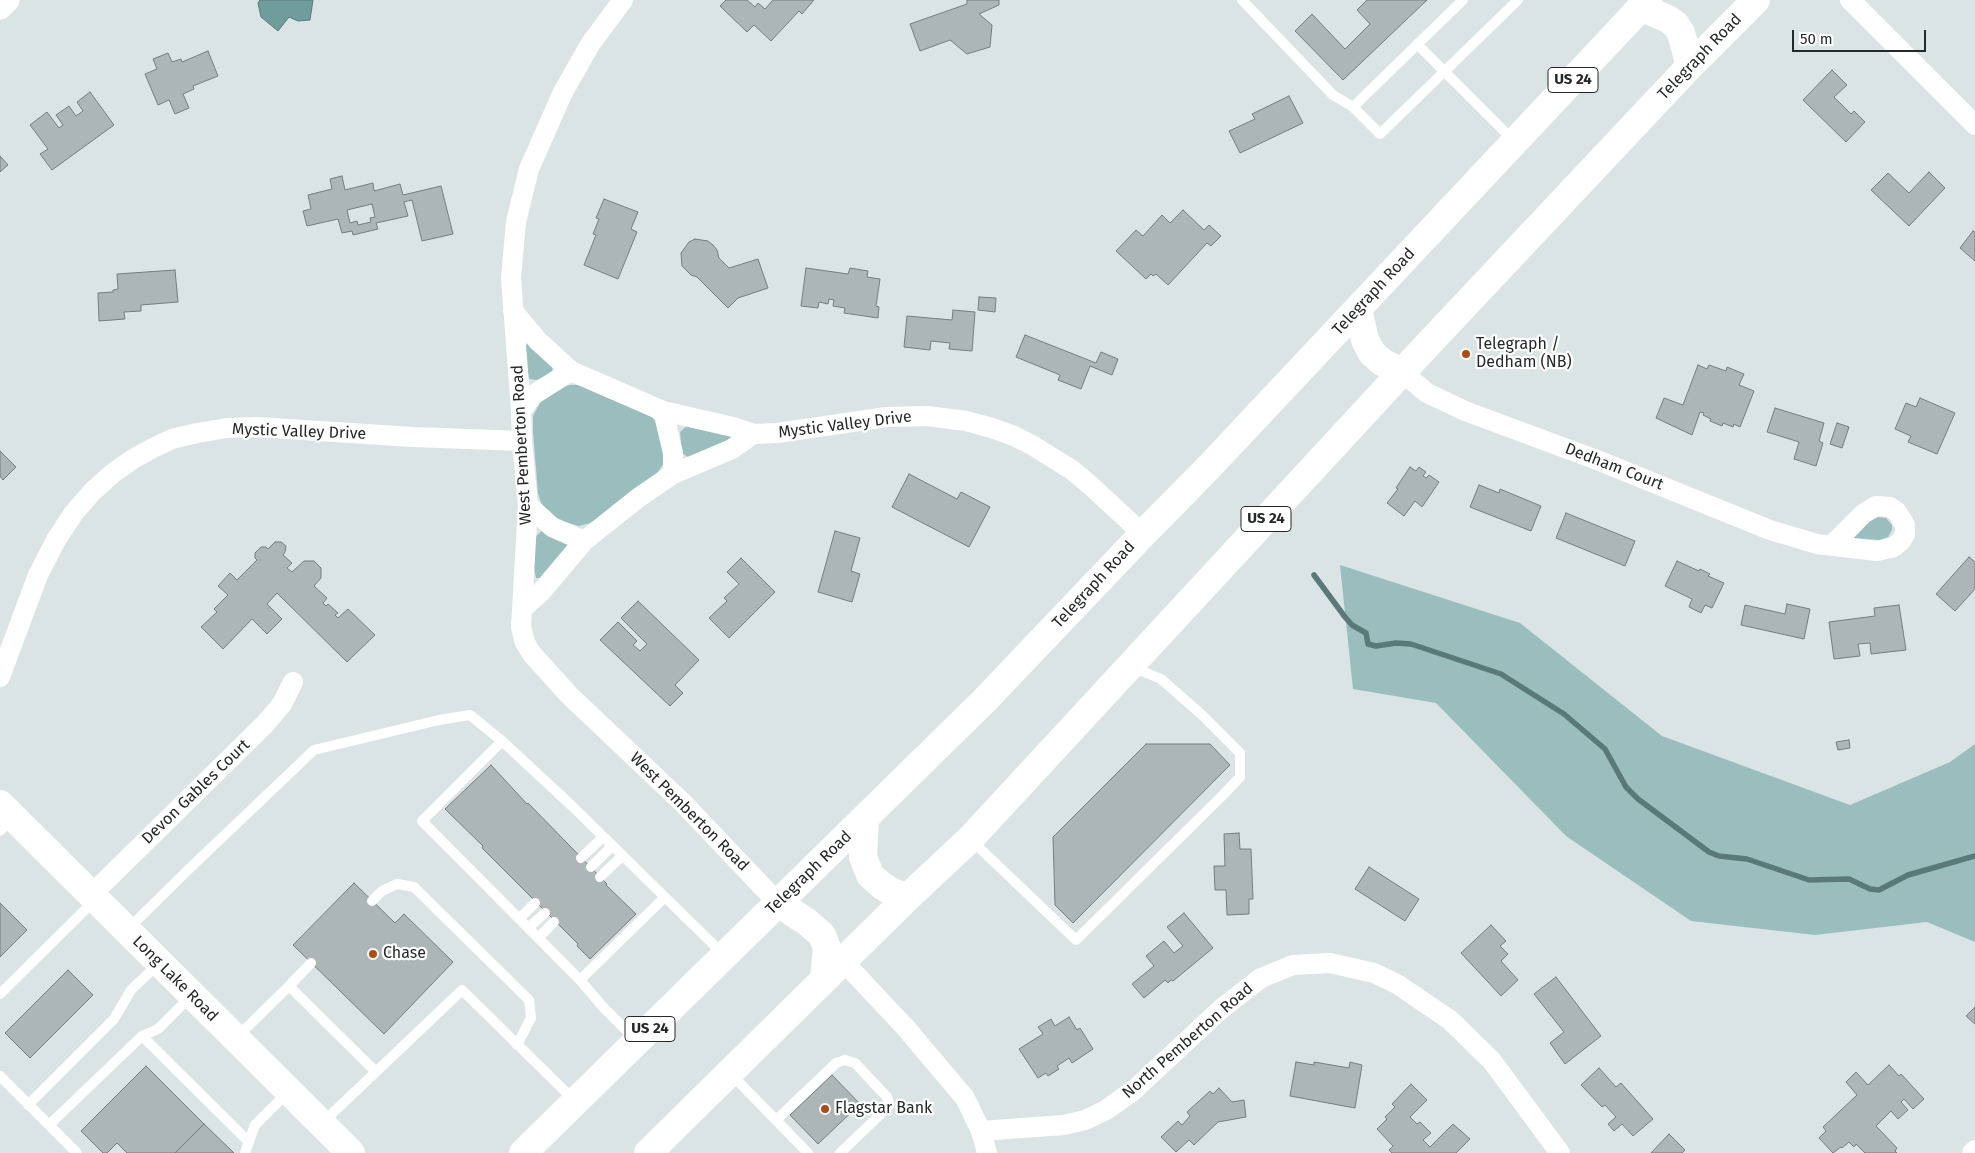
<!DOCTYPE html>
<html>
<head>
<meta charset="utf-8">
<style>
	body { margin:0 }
	#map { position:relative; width:1975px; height:1153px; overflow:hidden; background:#dbe4e4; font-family:"Fira Sans",sans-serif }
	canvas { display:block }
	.scale { position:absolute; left:1792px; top:30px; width:134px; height:22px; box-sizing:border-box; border:2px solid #252828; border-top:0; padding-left:6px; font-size:15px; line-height:18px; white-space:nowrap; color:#252828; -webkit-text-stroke:4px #fff; paint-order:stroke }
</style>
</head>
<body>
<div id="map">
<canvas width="1975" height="1153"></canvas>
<div class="scale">50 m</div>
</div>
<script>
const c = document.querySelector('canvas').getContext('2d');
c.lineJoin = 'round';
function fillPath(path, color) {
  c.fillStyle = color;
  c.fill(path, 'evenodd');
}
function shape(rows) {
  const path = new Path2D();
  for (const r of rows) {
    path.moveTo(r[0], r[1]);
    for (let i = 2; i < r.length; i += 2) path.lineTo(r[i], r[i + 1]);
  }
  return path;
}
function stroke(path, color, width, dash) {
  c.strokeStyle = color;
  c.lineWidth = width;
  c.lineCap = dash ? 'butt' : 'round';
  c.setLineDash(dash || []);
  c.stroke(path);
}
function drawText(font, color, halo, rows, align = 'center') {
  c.font = font + ' "Fira Sans",sans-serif';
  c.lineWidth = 4.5;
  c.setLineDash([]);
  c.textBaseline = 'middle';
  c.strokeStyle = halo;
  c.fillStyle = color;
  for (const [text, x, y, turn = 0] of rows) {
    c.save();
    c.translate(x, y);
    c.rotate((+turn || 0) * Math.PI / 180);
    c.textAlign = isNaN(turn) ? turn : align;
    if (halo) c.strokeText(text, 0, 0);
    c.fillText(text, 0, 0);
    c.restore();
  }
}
const green = shape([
	[529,342,553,365,552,373,537,380,529,379,524,348],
	[569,385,585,385,649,414,657,423,665,461,656,475,594,522,579,526,555,519,543,509,538,493,533,432,533,416,541,401,559,388],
	[687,426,737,434,738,439,688,457,682,453,680,432],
	[1878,517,1886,518,1892,525,1892,530,1888,537,1880,540,1854,538,1871,520],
	[544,529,569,542,569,547,543,578,536,578,534,568,535,537],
	[1340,565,1520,623,1662,736,1850,805,1950,762,1975,744,1975,942,1927,922,1815,935,1691,921,1566,836,1436,703,1353,689]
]);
const water = shape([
	[260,0,313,0,310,20,298,21,289,17,278,31,261,17,258,3,260,0]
]);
const stream = shape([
	[1314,575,1345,617,1352,625,1366,633,1368,644,1376,646,1396,643,1411,644,1501,674,1564,714,1605,749,1626,787,1638,799,1709,852,1719,856,1747,859,1809,880,1849,879,1870,889,1879,890,1908,875,1975,856]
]);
const building = shape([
	[726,0,747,0,755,7,758,3,765,9,773,0,814,0,802,14,799,11,771,41,754,25,747,32,720,6,726,0],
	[967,0,999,0,999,5,979,14,992,25,990,47,967,54,950,40,920,51,910,24,967,4,967,0],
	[1367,0,1427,0,1343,80,1295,31,1312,14,1345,49,1370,24,1357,10,1367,0],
	[208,51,218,76,193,86,194,89,183,94,189,108,175,114,169,100,158,105,145,74,157,69,153,59,168,53,172,62,181,59,182,62,208,51],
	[1832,70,1847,85,1834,97,1851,114,1854,111,1865,122,1846,142,1803,100,1832,70],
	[90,92,114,125,52,170,40,154,48,149,30,125,47,112,59,128,63,125,56,115,69,106,76,116,83,111,77,102,90,92],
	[1289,96,1303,123,1240,153,1229,131,1255,119,1252,114,1289,96],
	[0,156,8,165,0,172,0,156],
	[1929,172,1945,188,1909,226,1871,190,1888,173,1909,193,1929,172],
	[342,176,345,190,373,183,374,191,400,184,403,195,441,186,453,234,422,241,412,200,404,202,408,216,376,223,378,229,353,235,352,231,342,233,338,219,307,226,303,211,311,209,308,195,332,189,330,179,342,176],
	[372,204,375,217,370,218,371,222,358,225,357,221,350,223,347,210,372,204],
	[604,199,638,212,631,229,637,232,618,279,584,265,596,235,593,234,599,219,596,218,604,199],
	[1183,210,1204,230,1209,225,1221,236,1211,246,1207,243,1168,285,1156,274,1153,276,1151,274,1146,279,1116,251,1136,230,1143,236,1162,215,1170,223,1183,210],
	[1973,231,1975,232,1975,261,1960,248,1973,231],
	[695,239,708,241,713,245,717,250,719,258,729,268,758,259,768,288,738,298,728,308,697,277,691,275,682,266,681,253,689,242,695,239],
	[806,268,848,274,850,268,868,271,867,277,880,279,876,306,879,307,878,318,844,313,845,308,833,306,834,300,829,299,828,304,819,302,818,308,801,306,806,268],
	[175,270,178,302,141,305,141,311,124,312,125,319,99,321,98,293,113,292,113,290,118,289,117,274,175,270],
	[979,297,996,298,995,312,978,310,979,297],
	[953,310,975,312,972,351,949,349,950,343,931,341,930,350,904,347,907,316,952,320,953,310],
	[1025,335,1096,363,1101,352,1118,359,1112,375,1090,366,1081,389,1058,380,1060,375,1016,357,1025,335],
	[1698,365,1707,369,1709,365,1726,371,1727,367,1744,374,1739,385,1754,391,1740,427,1734,424,1733,427,1723,423,1722,426,1710,421,1711,419,1703,415,1704,413,1700,412,1692,435,1656,418,1664,398,1683,405,1698,365],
	[1920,398,1955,413,1937,454,1908,442,1911,436,1895,429,1906,403,1916,407,1920,398],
	[1775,408,1824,423,1819,441,1823,443,1816,466,1794,459,1799,442,1767,432,1775,408],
	[1837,423,1849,427,1842,448,1830,444,1837,423],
	[0,451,16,467,3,480,0,476,0,451],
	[1410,467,1416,471,1419,467,1426,472,1423,476,1426,478,1429,475,1439,482,1422,507,1415,501,1404,516,1387,503,1398,489,1396,488,1410,467],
	[909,474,957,499,961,492,990,507,969,547,892,507,909,474],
	[1479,485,1499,493,1500,489,1541,506,1531,531,1470,507,1479,485],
	[1566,513,1635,541,1625,566,1556,538,1566,513],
	[835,531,860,538,851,571,860,574,852,602,818,592,835,531],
	[275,542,281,542,286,546,285,552,283,555,292,563,287,568,292,572,304,561,314,561,321,568,321,578,314,586,327,598,323,603,326,606,328,604,338,613,335,615,338,618,348,609,375,635,347,662,277,593,267,604,282,619,267,634,252,619,223,649,201,627,217,612,214,609,228,595,218,586,230,573,237,580,257,560,255,558,255,553,261,547,266,547,268,549,275,542],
	[1969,557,1975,562,1975,589,1955,611,1936,594,1969,557],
	[741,558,775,592,729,638,709,618,727,601,724,598,739,584,727,572,741,558],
	[1677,561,1699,571,1700,569,1710,574,1708,576,1724,583,1712,608,1705,605,1701,613,1689,607,1692,599,1665,586,1677,561],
	[638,601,699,660,675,685,683,693,670,706,600,640,618,622,637,641,633,645,640,651,647,644,621,618,638,601],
	[1787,604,1810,609,1804,639,1741,625,1745,605,1785,614,1787,604],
	[1899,605,1906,650,1871,654,1870,643,1858,644,1860,656,1834,659,1829,622,1875,616,1874,608,1899,605],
	[1849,740,1850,748,1838,750,1836,742,1849,740],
	[1146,744,1210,744,1230,765,1073,923,1055,905,1053,837,1146,744],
	[491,765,527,804,528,803,607,884,606,885,636,914,590,959,577,946,578,944,482,848,483,846,445,809,491,765],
	[1239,833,1240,849,1251,849,1253,899,1249,899,1249,914,1227,915,1226,890,1215,890,1214,866,1225,866,1224,834,1239,833],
	[1369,867,1419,899,1405,921,1355,889,1369,867],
	[354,883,395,923,404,914,453,962,384,1034,293,945,354,883],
	[0,903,27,930,0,957,0,903],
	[1184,913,1213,948,1173,981,1171,980,1168,983,1165,980,1144,998,1132,984,1154,966,1146,956,1164,941,1174,953,1183,946,1167,927,1184,913],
	[1491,925,1506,941,1500,946,1508,954,1501,961,1518,980,1501,996,1461,953,1491,925],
	[68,970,93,995,30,1058,5,1033,68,970],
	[1556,977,1601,1036,1565,1064,1550,1043,1564,1032,1534,994,1556,977],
	[1975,1007,1975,1024,1966,1016,1975,1007],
	[1069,1017,1077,1030,1080,1028,1093,1049,1072,1063,1069,1058,1057,1066,1059,1069,1048,1076,1046,1073,1038,1078,1019,1049,1043,1034,1038,1027,1051,1019,1055,1026,1069,1017],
	[1296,1062,1314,1065,1314,1062,1349,1068,1350,1062,1362,1065,1355,1108,1290,1096,1296,1062],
	[1889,1065,1899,1076,1901,1074,1924,1099,1913,1109,1904,1099,1901,1102,1908,1110,1898,1119,1891,1111,1876,1126,1897,1148,1895,1151,1897,1153,1865,1153,1856,1144,1854,1147,1849,1142,1842,1148,1841,1147,1833,1153,1819,1138,1826,1131,1823,1127,1857,1095,1846,1082,1856,1072,1868,1085,1889,1065],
	[146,1066,204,1124,175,1153,127,1153,117,1143,107,1153,103,1153,81,1131,146,1066],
	[1599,1068,1616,1087,1621,1083,1653,1119,1633,1136,1622,1124,1614,1131,1608,1124,1616,1117,1605,1105,1602,1107,1581,1085,1599,1068],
	[832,1075,860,1104,818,1144,790,1115,832,1075],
	[1411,1084,1427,1100,1410,1117,1417,1124,1420,1122,1431,1133,1423,1140,1430,1147,1453,1124,1470,1139,1456,1153,1392,1153,1389,1150,1393,1146,1377,1129,1387,1119,1385,1117,1395,1107,1392,1104,1411,1084],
	[1219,1088,1232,1102,1244,1100,1246,1117,1218,1122,1194,1145,1189,1140,1176,1152,1161,1137,1178,1121,1182,1125,1190,1116,1187,1112,1210,1091,1213,1094,1219,1088],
	[204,1124,234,1153,175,1153,204,1124],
	[1669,1134,1685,1150,1682,1153,1651,1153,1669,1134]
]);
const service = shape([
	[1242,0,1333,95,1353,107,1380,134,1518,0],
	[1417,44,1514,141],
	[1353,107,1463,0],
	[502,741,422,821,580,980,602,1006,637,1041],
	[0,831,13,818],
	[970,839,1076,940,1223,795,1240,777,1240,753,1201,714,1161,679,1132,667],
	[581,858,603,837],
	[591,867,612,846],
	[600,877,622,856],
	[372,901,382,891,397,884,414,887,529,1000,531,1018,517,1045],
	[519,919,535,903],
	[528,928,545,913],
	[128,929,189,869,314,750,439,720,470,715,502,741,571,805,724,955],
	[538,938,554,922],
	[580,980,665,897],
	[289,986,311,963],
	[0,994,95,900],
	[191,996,158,1029,142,1036,249,1142],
	[236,1038,289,986,376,1072],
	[730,1073,808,1153],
	[0,1076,49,1125],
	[28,1105,114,1019,131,990,158,964],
	[776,1120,836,1063,845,1060,855,1063,887,1097,889,1103,888,1107,840,1153],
	[322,1123,462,990,574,1100],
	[77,1153,49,1125,142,1036],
	[245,1153,255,1125,288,1092]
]);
const minor = shape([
	[623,0,591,43,563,92,529,169,516,222,511,278,521,411,522,441,528,505,521,627,525,643,532,654,569,695,683,803,778,903],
	[1850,0,1975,125],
	[513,311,538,341,571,371,663,411,733,427,753,434,777,433,887,417,927,416,966,421,992,428,1014,436,1032,445,1072,470,1090,485,1143,534],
	[1402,372,1427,393,1465,411,1597,460,1770,530,1817,544,1877,551,1894,547,1901,541,1905,534,1905,525,1897,512,1890,507,1876,506,1863,514,1833,544],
	[521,411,533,395,571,371],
	[663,411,673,453,673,474],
	[528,505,552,527,584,541,638,498,673,474,732,449,753,434],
	[522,609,541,592,584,541],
	[0,677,38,575,56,540,73,514,92,492,113,473,133,459,153,448,172,439,197,433,227,428,257,427,413,437,522,441],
	[91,895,266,723,282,704,293,682],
	[843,961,905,1027,965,1098,981,1131,987,1153],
	[981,1131,1064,1125,1085,1120,1106,1110,1134,1090,1221,1009,1261,978,1293,965,1330,963,1374,973,1397,984,1450,1020,1492,1061,1560,1153],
	[1972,1153,1975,1150]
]);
const tertiary = shape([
	[0,7,7,0]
]);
const secondary = shape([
	[0,804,351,1153]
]);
const trunk = shape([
	[1640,7,1668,19,1676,25,1681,33,1690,66],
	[1358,309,1365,340,1372,353,1382,362,1402,372],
	[865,819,863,857,870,875,881,885,892,892,908,897],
	[778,903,807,922,822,935,827,948,824,979],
	[523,1153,984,701,1143,534,1208,468,1648,0],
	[648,1153,908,897,970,839,1402,372,1690,66,1756,0]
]);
const markers = [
	[1466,354,5,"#af4b16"],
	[373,954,5,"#af4b16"],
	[825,1109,5,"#af4b16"]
];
const shields = [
	[1573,80,50],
	[1266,519,50],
	[650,1029,50]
];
const shieldNames = [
	["US 24",1573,80],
	["US 24",1266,519],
	["US 24",650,1029]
];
const streetNames = [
	["Telegraph Road",1700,57,-46],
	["Telegraph Road",1374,292,-47],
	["Mystic Valley Drive",845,425,-7],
	["Mystic Valley Drive",299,432,2],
	["West Pemberton Road",522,445,-93],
	["Dedham Court",1614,467,21],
	["Telegraph Road",1094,585,-47],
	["Devon Gables Court",196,792,-44],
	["West Pemberton Road",689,812,45],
	["Telegraph Road",809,873,-44],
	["Long Lake Road",175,979,45],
	["North Pemberton Road",1188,1041,-41]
];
const poiNames = [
	["Telegraph /",1476,345],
	["Dedham (NB)",1476,363],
	["Chase",383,954],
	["Flagstar Bank",835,1109]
];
fillPath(green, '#9abebd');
fillPath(water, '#6f9d9c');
stroke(water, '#597a79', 1);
stroke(stream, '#597a79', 5.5);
fillPath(building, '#adb6b6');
stroke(building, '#757d7d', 1);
stroke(service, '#fff', 10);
stroke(minor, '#fff', 20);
stroke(tertiary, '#fff', 25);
stroke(secondary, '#fff', 28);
stroke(trunk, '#fff', 28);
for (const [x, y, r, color] of markers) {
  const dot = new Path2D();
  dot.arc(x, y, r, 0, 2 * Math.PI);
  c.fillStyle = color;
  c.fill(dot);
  stroke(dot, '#fff', 2);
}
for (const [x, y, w] of shields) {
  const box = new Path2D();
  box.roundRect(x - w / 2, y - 12.5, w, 25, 4);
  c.fillStyle = '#fff';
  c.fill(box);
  stroke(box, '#252828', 1);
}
drawText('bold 15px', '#252828', null, shieldNames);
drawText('16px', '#252828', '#fff', streetNames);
drawText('16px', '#252828', '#fff', poiNames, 'left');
</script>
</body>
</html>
